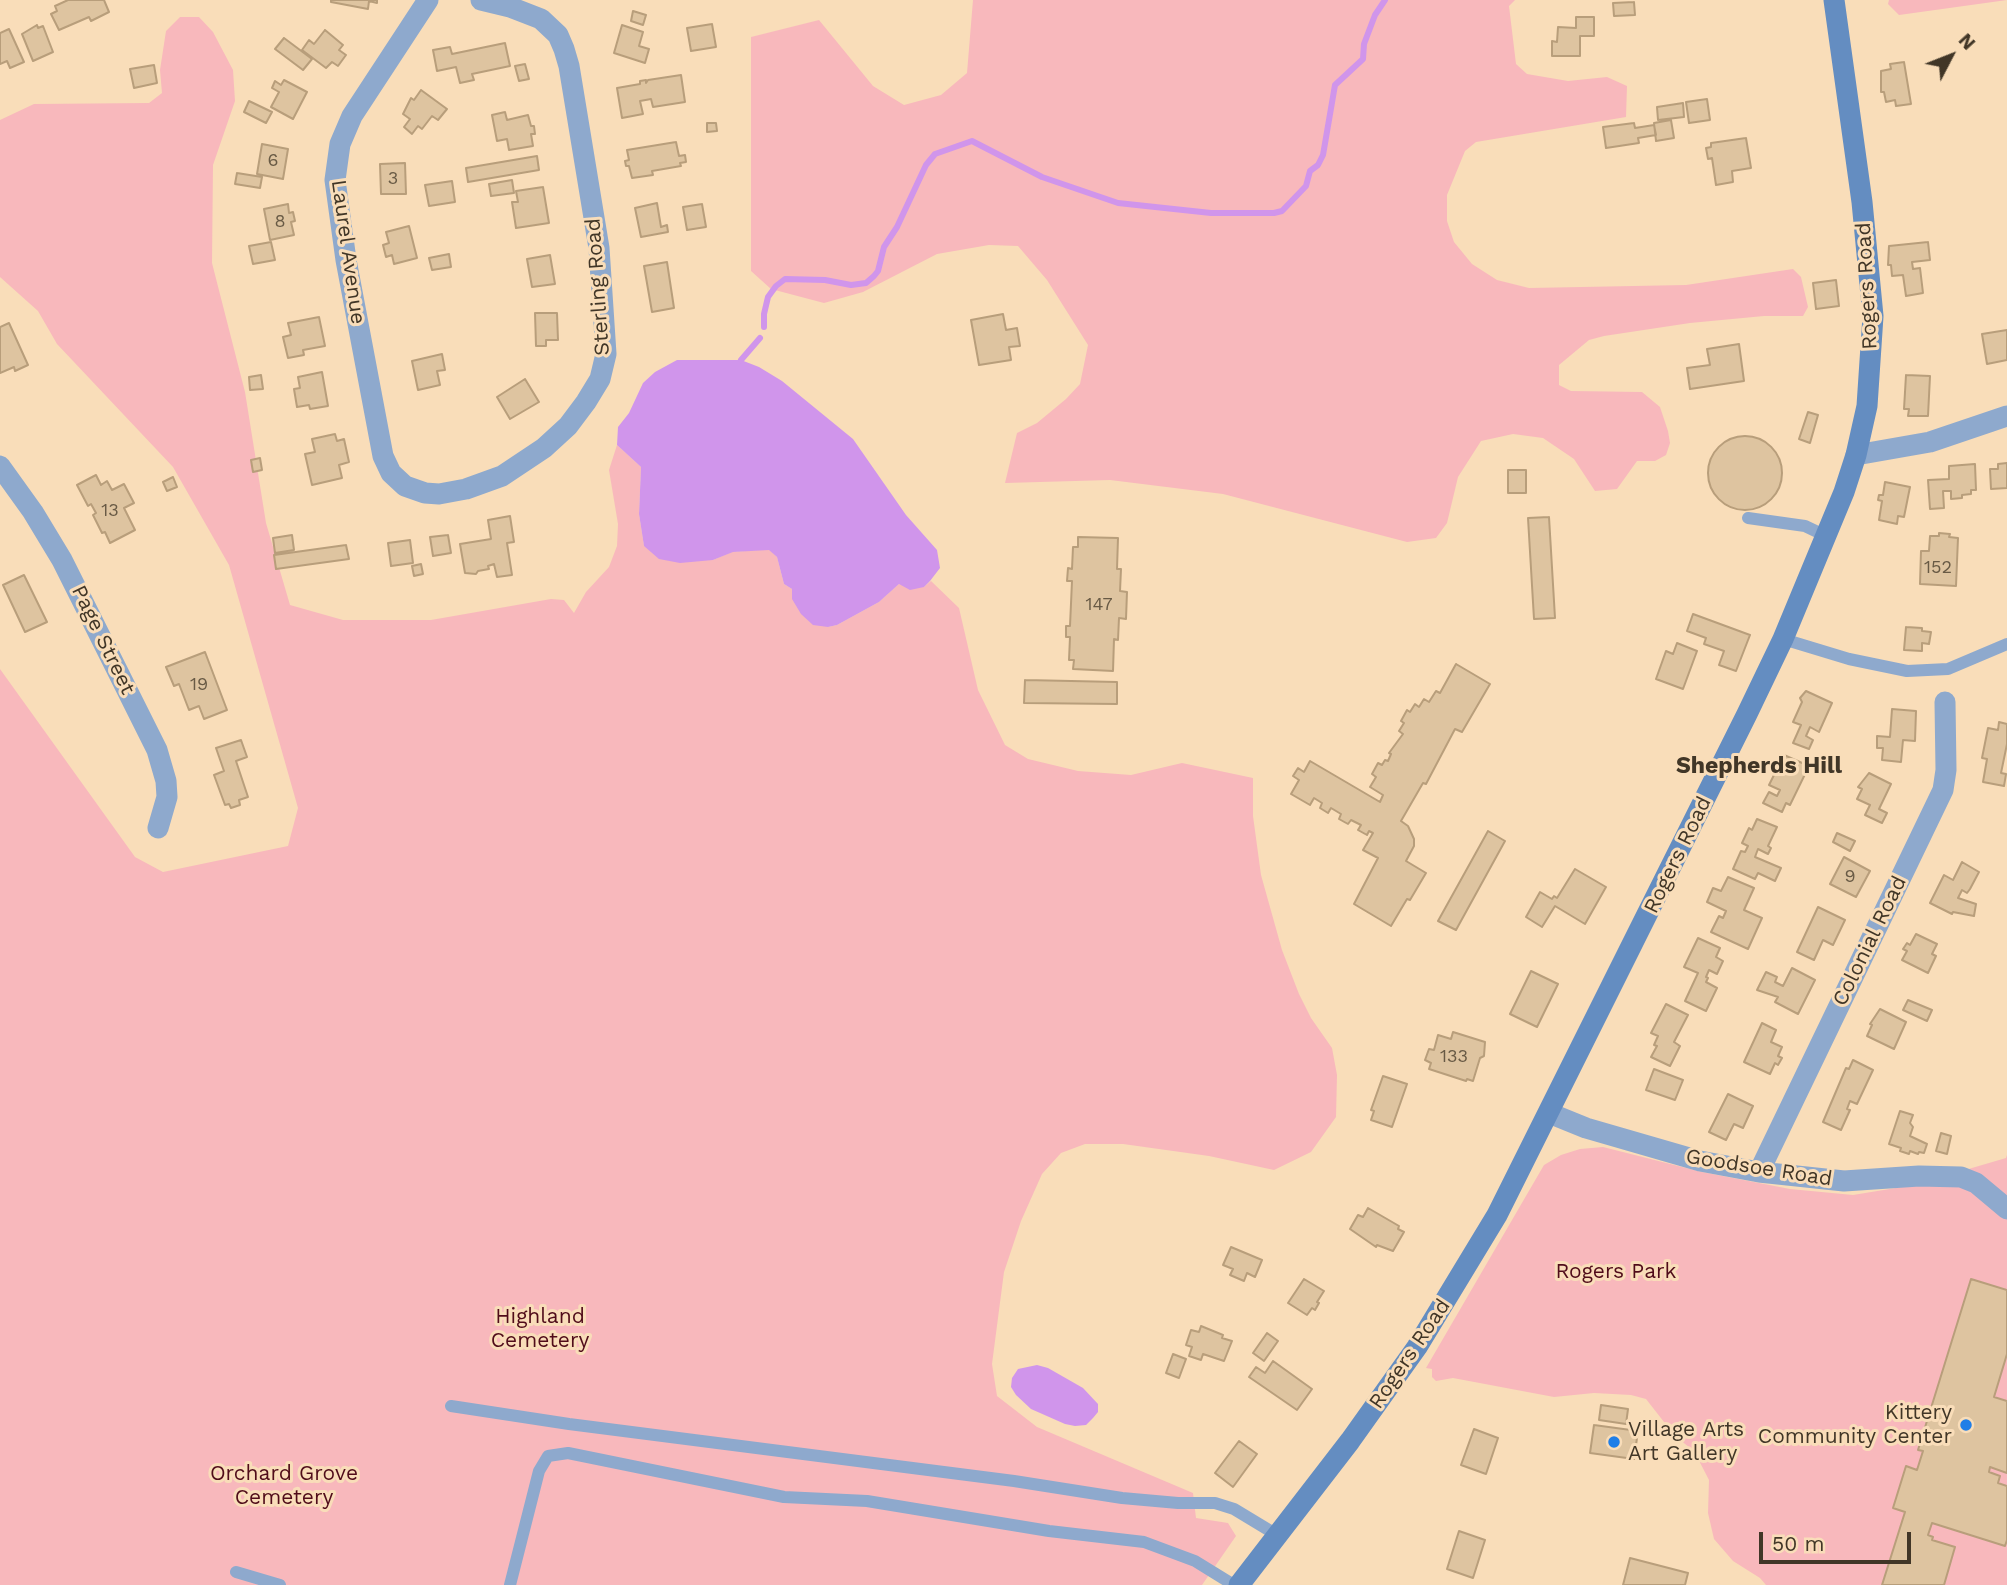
<!DOCTYPE html>
<html>
<head>
<meta charset="utf-8">
<style>
	body { margin:0 }
	#map { position:relative; width:2007px; height:1585px; overflow:hidden; background:#f9ddb9; font-family:"Work Sans",sans-serif }
	canvas { display:block }
	.north { position:absolute; left:1916px; top:21px; width:70px; height:70px; -webkit-text-stroke:5px #f9ddb9; paint-order:stroke; rotate:48deg; font-size:19px; font-weight:700; line-height:28px; text-align:center; color:#413627 }
	.north::after { content:''; display:block; margin:auto; width:24px; height:32px; background:#413627; clip-path:polygon(50% 0,100% 100%,50% 72%,0 100%) }
	.scale { position:absolute; left:1759px; top:1532px; width:152px; height:32px; box-sizing:border-box; border:4px solid #413627; border-top:0; padding-left:9px; font-size:21px; line-height:24px; white-space:nowrap; color:#413627; -webkit-text-stroke:5px #f9ddb9; paint-order:stroke }
</style>
</head>
<body>
<div id="map">
<canvas width="2007" height="1585"></canvas>
<div class="north">N</div>
<div class="scale">50 m</div>
</div>
<script>
const c = document.querySelector('canvas').getContext('2d');
c.lineJoin = 'round';
function fillPath(path, color) {
  c.fillStyle = color;
  c.fill(path, 'evenodd');
}
function shape(rows) {
  const path = new Path2D();
  for (const r of rows) {
    if (r.length === 3) {
      path.moveTo(r[0] + r[2], r[1]);
      path.arc(r[0], r[1], r[2], 0, 2 * Math.PI);
      continue;
    }
    path.moveTo(r[0], r[1]);
    for (let i = 2; i < r.length; i += 2) path.lineTo(r[i], r[i + 1]);
  }
  return path;
}
function stroke(path, color, width, dash) {
  c.strokeStyle = color;
  c.lineWidth = width;
  c.lineCap = dash ? 'butt' : 'round';
  c.setLineDash(dash || []);
  c.stroke(path);
}
function drawText(font, color, halo, rows, align = 'center') {
  c.font = font + ' "Work Sans",sans-serif';
  c.lineWidth = 6;
  c.setLineDash([]);
  c.textBaseline = 'middle';
  c.strokeStyle = halo;
  c.fillStyle = color;
  for (const [text, x, y, turn = 0] of rows) {
    c.save();
    c.translate(x, y);
    c.rotate((+turn || 0) * Math.PI / 180);
    c.textAlign = isNaN(turn) ? turn : align;
    if (halo) c.strokeText(text, 0, 0);
    c.fillText(text, 0, 0);
    c.restore();
  }
}
const green = shape([
	[973,0,1515,0,1509,6,1516,64,1527,74,1568,81,1607,77,1627,86,1626,117,1476,142,1465,151,1447,195,1447,221,1454,242,1472,264,1497,280,1529,288,1686,285,1793,269,1801,277,1808,307,1803,316,1764,316,1690,323,1604,336,1589,340,1559,365,1559,385,1571,391,1642,392,1660,407,1668,431,1670,443,1666,455,1655,461,1637,461,1617,489,1595,491,1574,459,1543,438,1513,434,1481,441,1458,477,1447,523,1436,538,1407,542,1223,494,1110,480,1005,483,1017,433,1037,423,1066,399,1080,384,1088,345,1047,280,1018,246,989,245,937,254,863,292,824,303,771,289,751,271,751,37,819,20,873,86,904,105,941,95,967,73],
	[1889,0,2007,0,1899,15,1888,4],
	[180,17,199,17,213,32,233,70,235,101,213,165,212,263,245,392,266,523,290,605,343,620,431,620,551,599,564,600,574,613,586,592,609,567,617,546,618,524,609,470,617,445,641,467,639,514,644,546,713,560,732,552,769,549,777,557,784,584,792,589,828,627,837,625,879,602,899,584,924,587,931,581,959,608,978,690,1005,745,1028,759,1078,771,1131,775,1182,763,1253,778,1253,816,1261,875,1282,950,1299,994,1311,1018,1332,1048,1337,1075,1336,1117,1311,1152,1274,1170,1209,1156,1123,1144,1085,1144,1061,1153,1042,1174,1021,1221,1004,1272,992,1364,997,1396,1037,1427,1193,1493,1196,1518,1228,1523,1236,1536,1202,1585,0,1585,0,669,135,857,163,872,288,846,298,808,229,565,173,467,57,344,38,311,0,277,0,120,34,104,149,103,162,93,160,70,166,31],
	[1603,1147,1702,1172,1790,1189,1853,1195,1914,1185,2006,1158,2007,1155,2007,1585,1766,1585,1760,1578,1733,1561,1714,1539,1708,1513,1709,1480,1694,1451,1675,1436,1646,1399,1631,1395,1594,1393,1554,1397,1453,1378,1436,1381,1432,1377,1432,1369,1426,1368,1544,1165,1561,1155,1580,1149]
]);
const water = shape([
	[677,360,741,360,759,367,782,381,853,439,906,515,937,550,940,568,930,581,924,587,910,590,899,584,879,602,837,625,828,627,813,625,801,614,792,599,792,589,784,584,777,557,769,550,733,552,713,560,680,563,659,559,644,546,639,514,641,467,617,445,618,427,629,413,643,383,655,372],
	[1037,1365,1048,1368,1083,1388,1098,1404,1098,1412,1093,1418,1086,1425,1075,1426,1065,1424,1031,1409,1016,1395,1011,1387,1012,1378,1018,1369]
]);
const stream = shape([
	[764,327,764,314,768,297,776,286,785,279,825,280,851,285,866,283,874,276,878,271,884,247,897,227,926,165,935,154,972,141,1042,177,1118,203,1211,213,1274,213,1282,211,1306,186,1310,171,1318,165,1323,155,1335,85,1363,59,1364,44,1375,15,1385,0],
	[741,360,760,338]
]);
const building = shape([
	[68,0,104,0,109,12,91,21,89,17,59,30,51,14,57,11,55,6,68,0],
	[331,0,377,0,377,3,369,1,368,9,331,2,331,0],
	[1634,2,1635,15,1614,16,1613,3,1634,2],
	[633,11,646,15,643,25,631,21,633,11],
	[1576,17,1594,17,1594,36,1580,36,1580,56,1552,56,1552,41,1557,42,1558,27,1576,28,1576,17],
	[712,24,716,47,691,51,687,28,712,24],
	[37,25,38,28,43,26,53,52,33,61,22,34,37,25],
	[622,25,643,32,639,46,649,49,645,63,614,53,622,25],
	[9,29,24,62,10,68,7,61,0,64,0,33,9,29],
	[325,30,343,45,339,50,346,55,338,66,332,62,326,68,302,50,309,40,314,44,325,30],
	[284,38,312,59,303,70,275,49,284,38],
	[505,43,510,66,472,74,474,80,460,83,456,67,437,71,433,50,450,47,452,54,505,43],
	[1904,62,1911,104,1896,106,1895,100,1886,102,1884,92,1881,92,1881,71,1891,69,1890,64,1904,62],
	[525,64,529,79,519,81,515,66,525,64],
	[154,65,157,83,134,88,130,69,154,65],
	[681,75,685,102,653,107,651,99,640,101,643,114,622,118,617,88,640,84,640,81,646,80,646,83,648,80,681,75],
	[284,80,307,92,293,119,271,107,279,92,272,88,275,81,281,85,284,80],
	[421,90,447,109,438,120,432,116,422,129,418,126,412,134,404,127,410,119,403,114,411,98,414,100,421,90],
	[1707,99,1710,120,1689,123,1686,102,1707,99],
	[249,101,272,112,266,123,244,112,249,101],
	[1683,103,1684,117,1658,120,1657,107,1683,103],
	[505,112,507,120,528,115,531,126,534,126,535,134,531,134,533,146,509,150,507,139,497,141,492,115,505,112],
	[1671,120,1674,138,1656,141,1654,123,1671,120],
	[707,123,716,123,717,131,707,132,707,123],
	[1634,123,1635,128,1654,125,1656,135,1638,138,1639,143,1606,148,1603,127,1634,123],
	[1746,138,1751,168,1732,171,1733,182,1716,185,1712,158,1708,159,1706,148,1711,147,1711,143,1746,138],
	[676,142,679,156,685,155,686,162,680,163,681,166,652,171,653,175,632,178,629,166,626,166,625,161,629,160,627,150,676,142],
	[262,144,288,149,283,179,257,174,262,144],
	[537,156,539,170,468,182,466,168,537,156],
	[405,163,406,194,381,194,380,164,405,163],
	[237,173,262,177,260,188,235,184,237,173],
	[512,180,514,193,491,196,489,184,512,180],
	[452,181,455,202,429,206,425,185,452,181],
	[543,187,549,223,516,228,512,202,518,202,516,191,543,187],
	[657,203,661,227,667,225,668,232,641,237,635,208,657,203],
	[288,204,289,213,293,212,295,221,291,222,294,235,270,240,264,209,288,204],
	[702,204,706,227,687,230,683,207,702,204],
	[409,226,417,258,394,264,392,255,386,257,383,245,389,243,386,232,409,226],
	[271,242,275,260,253,264,249,246,271,242],
	[1928,242,1930,260,1912,262,1913,269,1920,268,1923,293,1906,296,1903,275,1892,276,1891,265,1888,265,1889,246,1928,242],
	[449,254,451,267,432,270,429,258,449,254],
	[550,255,555,284,532,287,527,259,550,255],
	[667,262,674,308,652,312,644,266,667,262],
	[1836,280,1839,306,1816,309,1813,283,1836,280],
	[535,313,557,313,558,340,546,340,546,346,536,346,535,313],
	[1003,314,1006,330,1017,328,1020,346,1009,347,1011,360,979,365,971,320,1003,314],
	[319,317,325,346,303,350,304,355,288,358,283,337,291,335,288,323,319,317],
	[9,323,28,365,15,371,14,367,0,373,0,327,9,323],
	[2007,330,2007,360,1987,364,1982,334,2007,330],
	[1739,344,1744,381,1690,389,1687,368,1710,365,1707,349,1739,344],
	[442,354,445,370,437,371,440,385,418,390,412,361,442,354],
	[322,372,328,406,310,409,309,405,297,407,294,389,300,388,298,377,322,372],
	[261,375,263,389,250,390,249,377,261,375],
	[1906,375,1930,376,1928,416,1908,416,1909,409,1904,409,1906,375],
	[525,379,539,402,510,419,497,397,525,379],
	[1808,412,1818,415,1810,443,1799,439,1808,412],
	[335,434,337,441,344,439,349,462,339,465,342,478,312,485,305,454,315,452,312,439,335,434],
	[1745,473,37],
	[260,458,262,470,253,472,251,460,260,458],
	[2007,463,2007,488,1991,489,1990,469,1998,469,1998,464,2007,463],
	[1975,464,1976,490,1971,490,1971,494,1962,495,1962,498,1951,499,1951,491,1943,491,1944,508,1930,509,1928,480,1949,479,1949,466,1975,464],
	[1508,470,1526,470,1526,493,1508,493,1508,470],
	[96,475,101,485,107,481,112,490,124,484,134,503,124,508,135,530,110,543,105,532,102,533,93,515,96,513,91,504,88,506,77,485,96,475],
	[173,477,177,487,167,491,163,482,173,477],
	[1885,482,1910,487,1904,517,1898,516,1897,524,1879,520,1882,501,1878,500,1879,495,1883,495,1885,482],
	[510,516,514,542,507,543,512,575,497,577,494,564,488,566,489,569,478,571,476,574,465,573,460,544,491,539,488,520,510,516],
	[1549,517,1555,618,1534,619,1528,518,1549,517],
	[1939,533,1950,534,1949,537,1958,538,1956,586,1920,584,1921,551,1929,551,1930,536,1939,536,1939,533],
	[292,535,294,550,275,553,273,538,292,535],
	[448,535,451,553,433,556,430,537,448,535],
	[1078,537,1118,538,1117,569,1121,569,1120,591,1127,592,1126,619,1119,618,1118,640,1114,639,1113,671,1073,669,1074,660,1069,660,1070,637,1066,637,1066,626,1070,626,1072,581,1067,581,1068,568,1072,569,1073,547,1078,547,1078,537],
	[410,540,413,563,391,566,388,543,410,540],
	[346,545,349,559,276,569,274,555,346,545],
	[421,564,423,574,414,576,412,566,421,564],
	[24,575,47,622,25,632,3,585,24,575],
	[1693,614,1750,635,1736,671,1719,665,1724,651,1704,644,1706,638,1687,631,1693,614],
	[1906,627,1922,628,1922,631,1931,632,1929,644,1922,643,1922,651,1904,650,1906,627],
	[1677,643,1697,651,1683,689,1656,679,1666,651,1673,654,1677,643],
	[205,652,227,710,204,719,199,706,189,710,179,684,174,686,166,667,205,652],
	[1456,664,1490,684,1462,732,1455,729,1426,784,1423,783,1401,821,1408,826,1414,839,1414,846,1406,861,1426,873,1410,900,1407,899,1391,926,1354,904,1378,858,1363,850,1373,833,1369,831,1367,835,1358,830,1361,825,1351,820,1348,824,1339,819,1341,814,1331,808,1328,813,1320,808,1322,803,1314,798,1310,805,1291,794,1299,780,1293,776,1298,768,1304,772,1310,761,1380,802,1383,795,1370,787,1376,777,1372,774,1378,763,1382,765,1385,760,1388,761,1391,754,1389,753,1403,734,1399,731,1404,723,1401,721,1407,710,1410,712,1415,704,1419,707,1424,699,1429,702,1436,691,1440,693,1456,664],
	[1025,680,1117,682,1117,704,1024,703,1025,680],
	[1806,691,1832,703,1819,732,1810,727,1806,736,1813,740,1809,749,1793,743,1801,725,1793,722,1802,702,1800,698,1806,691],
	[1892,709,1916,711,1915,741,1903,740,1901,762,1882,760,1883,748,1877,748,1877,736,1890,737,1892,709],
	[1999,722,2007,724,2007,744,2001,773,2006,774,2004,786,1983,782,1987,759,1982,758,1988,728,1998,730,1999,722],
	[241,740,247,757,236,761,248,797,239,800,240,805,231,808,229,804,225,805,214,775,224,771,216,748,241,740],
	[1784,755,1809,766,1790,805,1786,803,1782,812,1763,803,1769,792,1777,796,1780,790,1769,785,1784,755],
	[1869,773,1891,784,1879,809,1887,813,1882,823,1865,815,1870,805,1857,799,1862,789,1858,787,1869,773],
	[1757,819,1777,827,1768,846,1771,848,1768,854,1758,849,1755,857,1781,868,1775,881,1758,873,1755,879,1733,869,1741,851,1745,852,1748,846,1742,843,1749,828,1752,830,1757,819],
	[1488,831,1505,841,1456,930,1438,921,1488,831],
	[1837,833,1855,841,1850,851,1833,842,1837,833],
	[1844,857,1870,871,1856,897,1830,884,1844,857],
	[1962,862,1979,872,1970,889,1967,893,1962,890,1958,898,1976,904,1974,916,1953,912,1952,914,1930,903,1944,875,1953,880,1962,862],
	[1575,869,1606,887,1585,924,1555,906,1542,927,1526,917,1540,892,1552,899,1554,896,1557,898,1575,869],
	[1728,877,1754,888,1744,910,1762,918,1748,949,1711,932,1719,916,1723,918,1726,911,1707,902,1713,888,1721,891,1728,877],
	[1818,907,1845,920,1833,945,1823,940,1814,960,1797,952,1818,907],
	[1916,934,1937,944,1932,954,1936,956,1928,973,1902,960,1907,951,1903,949,1907,943,1910,945,1916,934],
	[1698,938,1720,948,1716,957,1723,961,1717,974,1709,970,1706,977,1708,978,1706,982,1717,988,1706,1011,1685,1001,1698,973,1684,967,1698,938],
	[1792,968,1815,980,1798,1014,1775,1002,1778,997,1757,990,1766,972,1777,977,1775,982,1783,986,1792,968],
	[1531,971,1558,984,1537,1027,1510,1014,1531,971],
	[1908,1000,1932,1010,1927,1021,1903,1010,1908,1000],
	[1666,1004,1688,1015,1674,1042,1680,1046,1670,1066,1651,1057,1657,1046,1654,1045,1658,1036,1651,1033,1666,1004],
	[1880,1009,1906,1022,1894,1049,1867,1036,1872,1025,1870,1024,1880,1009],
	[1762,1023,1776,1030,1771,1042,1782,1047,1778,1056,1782,1058,1778,1065,1775,1063,1770,1074,1744,1062,1762,1023],
	[1453,1032,1485,1042,1484,1056,1480,1058,1473,1081,1467,1079,1466,1081,1429,1069,1431,1063,1425,1060,1429,1049,1434,1050,1438,1035,1451,1039,1453,1032],
	[1853,1060,1873,1070,1857,1104,1850,1101,1847,1109,1850,1110,1841,1130,1823,1122,1846,1068,1849,1069,1853,1060],
	[1654,1069,1683,1080,1675,1100,1646,1090,1654,1069],
	[1383,1076,1407,1084,1392,1127,1371,1120,1374,1111,1371,1110,1383,1076],
	[1728,1094,1753,1106,1743,1128,1734,1124,1726,1140,1709,1132,1728,1094],
	[1900,1111,1913,1115,1910,1123,1913,1127,1910,1136,1927,1144,1924,1153,1919,1152,1918,1154,1910,1151,1909,1154,1900,1151,1901,1148,1889,1144,1900,1111],
	[1941,1133,1951,1136,1947,1154,1936,1151,1941,1133],
	[1368,1208,1399,1226,1398,1229,1404,1232,1393,1251,1377,1245,1376,1247,1350,1229,1358,1215,1363,1217,1368,1208],
	[1231,1247,1262,1260,1255,1277,1247,1273,1244,1281,1230,1275,1233,1269,1223,1265,1231,1247],
	[1304,1279,1324,1291,1317,1302,1319,1303,1315,1310,1312,1308,1307,1315,1288,1303,1304,1279],
	[1971,1279,2007,1290,2007,1354,1994,1397,2007,1401,2007,1473,1990,1467,1989,1472,2000,1476,1998,1483,2007,1486,2007,1540,2005,1546,1932,1523,1928,1535,1933,1537,1932,1540,1955,1547,1944,1585,1882,1585,1905,1512,1893,1508,1906,1466,1917,1470,1923,1451,1918,1450,1971,1279],
	[1201,1326,1223,1335,1222,1338,1232,1341,1224,1361,1203,1354,1201,1360,1189,1356,1192,1347,1186,1345,1191,1330,1199,1332,1201,1326],
	[1267,1333,1278,1341,1264,1361,1253,1353,1267,1333],
	[1173,1354,1186,1359,1179,1378,1166,1373,1173,1354],
	[1273,1361,1312,1389,1297,1410,1249,1377,1256,1367,1265,1373,1273,1361],
	[1601,1405,1628,1409,1626,1424,1599,1420,1601,1405],
	[1594,1425,1638,1431,1634,1459,1590,1453,1594,1425],
	[1474,1429,1498,1438,1486,1474,1461,1465,1474,1429],
	[1239,1441,1257,1454,1233,1487,1215,1473,1239,1441],
	[1459,1531,1485,1540,1473,1578,1447,1569,1459,1531],
	[1630,1558,1688,1573,1685,1585,1623,1585,1630,1558]
]);
const lane = shape([
	[1748,518,1805,526,1826,536],
	[1783,639,1849,659,1907,671,1948,669,2007,644],
	[451,1406,569,1424,1014,1481,1122,1498,1178,1503,1215,1503,1234,1509,1277,1535],
	[236,1572,280,1585],
	[510,1585,539,1471,548,1456,568,1453,784,1497,867,1501,1049,1531,1144,1542,1195,1561,1234,1585]
]);
const street = shape([
	[428,0,352,116,340,144,335,180,346,260,383,456,391,473,405,486,425,493,439,494,466,489,502,476,544,448,568,426,586,402,600,379,606,354,599,248,569,66,564,49,558,35,541,19,510,7,481,0],
	[1856,455,1930,442,2007,416],
	[0,466,33,512,62,560,157,750,166,781,167,797,158,828],
	[1549,1113,1586,1128,1700,1161,1759,1172,1844,1181,1919,1176,1961,1177,1976,1183,2007,1209],
	[1759,1172,1943,790,1946,770,1945,702]
]);
const secondary = shape([
	[1239,1585,1350,1441,1417,1347,1497,1215,1747,714,1783,639,1844,492,1856,455,1867,406,1873,316,1862,202,1834,0]
]);
const markers = [
	[1966,1425,7,"#1f7ee7"],
	[1614,1442,7,"#1f7ee7"]
];
const numberNames = [
	["6",273,161],
	["3",393,179],
	["8",280,222],
	["13",110,511],
	["152",1938,568],
	["147",1099,605],
	["19",199,685],
	["9",1850,877],
	["133",1454,1057]
];
const streetNames = [
	["Laurel Avenue",348,252,82],
	["Rogers Road",1867,286,-93],
	["Sterling Road",598,287,-94],
	["Page Street",103,640,64],
	["Rogers Road",1678,855,-64],
	["Colonial Road",1870,941,-64],
	["Goodsoe Road",1759,1168,9],
	["Rogers Road",1410,1354,-56]
];
const parkNames = [
	["Rogers Park",1616,1272],
	["Highland",540,1317],
	["Cemetery",540,1341],
	["Orchard Grove",284,1474],
	["Cemetery",284,1498]
];
const poiNames = [
	["Kittery",1952,1413],
	["Community Center",1952,1437],
	["Village Arts",1628,1430,"left"],
	["Art Gallery",1628,1454,"left"]
];
const neighbourhoodNames = [
	["Shepherds Hill",1759,766]
];
fillPath(green, '#f8b8bc');
fillPath(water, '#d095eb');
stroke(stream, '#d095eb', 6);
fillPath(building, '#dec4a0');
stroke(building, '#b89e7b', 2);
stroke(lane, '#8ea9cd', 12);
stroke(street, '#8ea9cd', 21);
stroke(secondary, '#648dc1', 21);
for (const [x, y, r, color] of markers) {
  const dot = new Path2D();
  dot.arc(x, y, r, 0, 2 * Math.PI);
  c.fillStyle = color;
  c.fill(dot);
  stroke(dot, '#f9ddb9', 2.5);
}
drawText('18px', '#685a45', null, numberNames);
drawText('21px', '#413627', '#f9ddb9', streetNames);
drawText('21px', '#500c1a', '#f9ddb9', parkNames);
drawText('21px', '#413627', '#f9ddb9', poiNames, 'right');
drawText('bold 23px', '#413627', '#f9ddb9', neighbourhoodNames);
</script>
</body>
</html>
